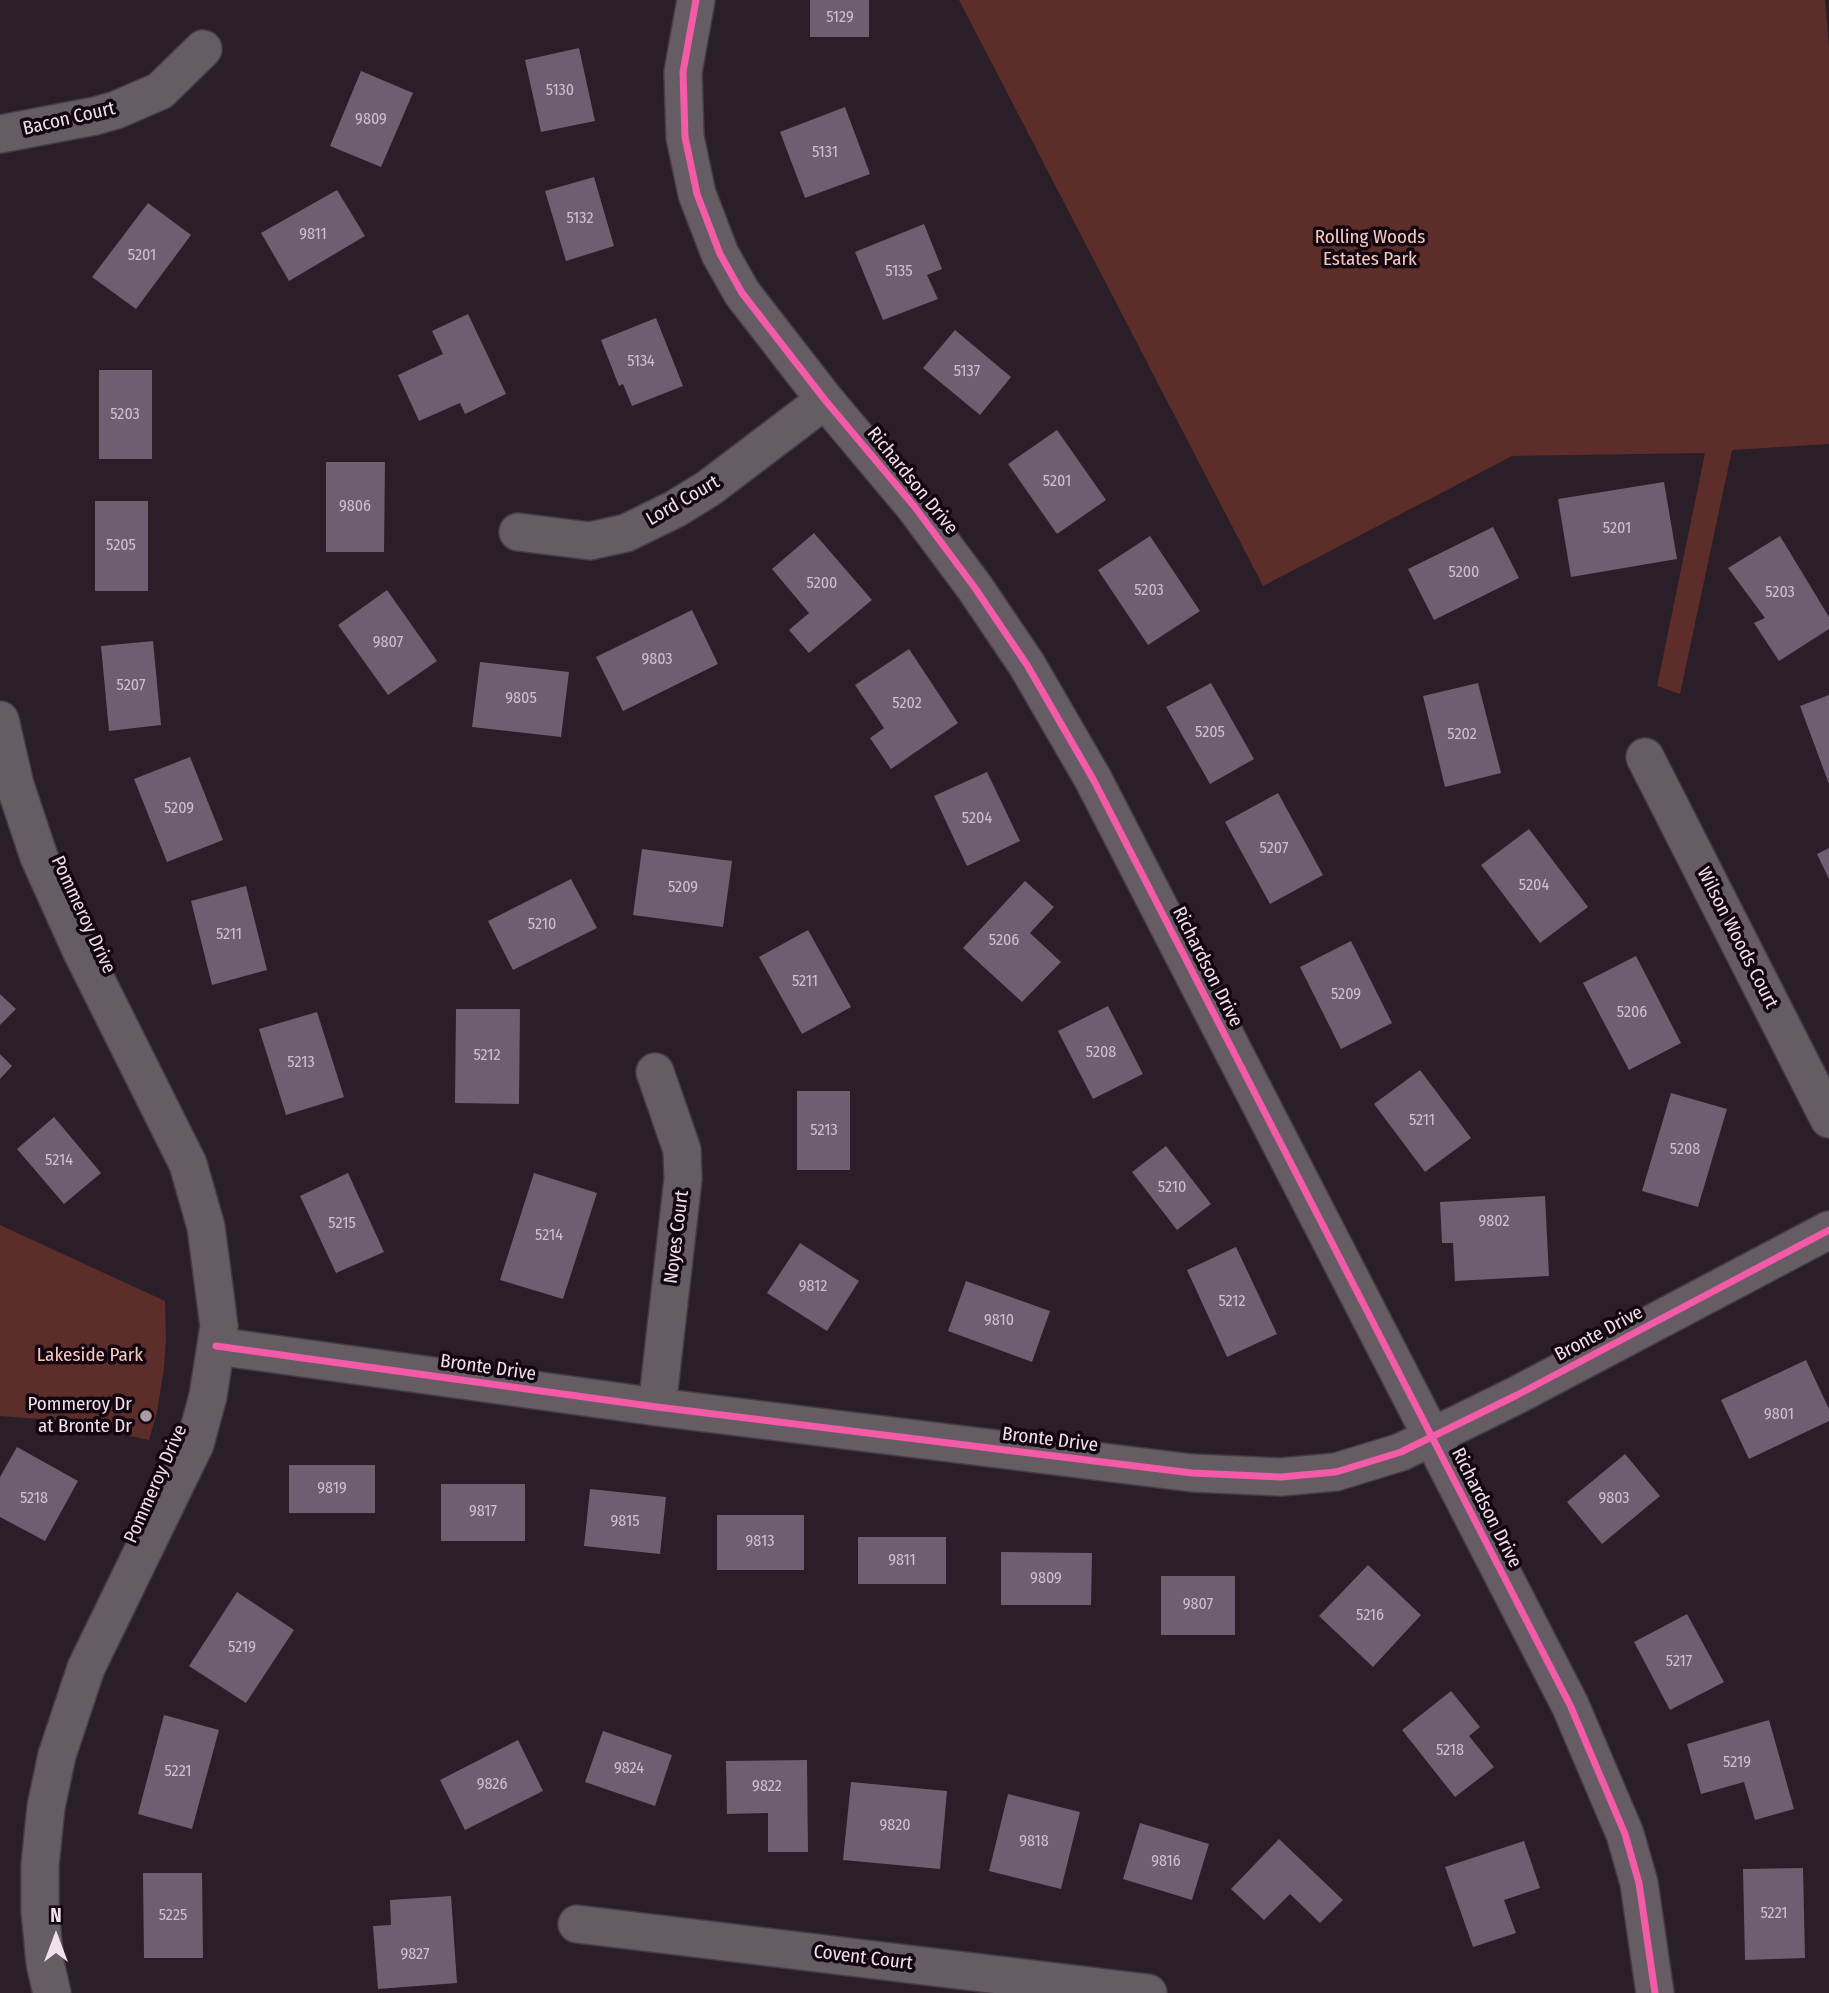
<!DOCTYPE html>
<html>
<head>
<meta charset="utf-8">
<style>
	body { margin:0 }
	#map { position:relative; width:1829px; height:1993px; overflow:hidden; background:#2a1e28; font-family:"Fira Sans Condensed",sans-serif }
	canvas { display:block }
	.north { position:absolute; left:21px; top:1902px; width:70px; height:70px; -webkit-text-stroke:5px #120710; paint-order:stroke; rotate:0deg; font-size:19px; font-weight:700; line-height:28px; text-align:center; color:#f0dfec }
	.north::after { content:''; display:block; margin:auto; width:24px; height:32px; background:#f0dfec; clip-path:polygon(50% 0,100% 100%,50% 72%,0 100%) }
</style>
</head>
<body>
<div id="map">
<canvas width="1829" height="1993"></canvas>
<div class="north">N</div>
</div>
<script>
const c = document.querySelector('canvas').getContext('2d');
c.lineJoin = 'round';
function fillPath(path, color) {
  c.fillStyle = color;
  c.fill(path, 'evenodd');
}
function shape(rows) {
  const path = new Path2D();
  for (const r of rows) {
    path.moveTo(r[0], r[1]);
    for (let i = 2; i < r.length; i += 2) path.lineTo(r[i], r[i + 1]);
  }
  return path;
}
function stroke(path, color, width, dash) {
  c.strokeStyle = color;
  c.lineWidth = width;
  c.lineCap = dash ? 'butt' : 'round';
  c.setLineDash(dash || []);
  c.stroke(path);
}
function drawText(font, color, halo, rows, align = 'center') {
  c.font = font + ' "Fira Sans Condensed",sans-serif';
  c.lineWidth = 7;
  c.setLineDash([]);
  c.textBaseline = 'middle';
  c.strokeStyle = halo;
  c.fillStyle = color;
  for (const [text, x, y, turn = 0] of rows) {
    c.save();
    c.translate(x, y);
    c.rotate((+turn || 0) * Math.PI / 180);
    c.textAlign = isNaN(turn) ? turn : align;
    if (halo) c.strokeText(text, 0, 0);
    c.fillText(text, 0, 0);
    c.restore();
  }
}
const green = shape([
	[959,0,1825,0,1829,47,1829,444,1732,450,1680,694,1657,686,1705,453,1512,456,1263,586],
	[0,1225,165,1301,166,1339,164,1368,157,1412,149,1440,52,1420,0,1416]
]);
const building = shape([
	[810,0,869,0,869,37,810,37],
	[579,48,595,121,541,132,525,60],
	[361,71,413,93,381,167,330,146],
	[845,107,870,174,805,198,780,132],
	[594,177,614,246,566,261,545,191],
	[337,190,365,236,289,281,261,233],
	[148,203,191,235,136,309,92,277],
	[924,224,942,269,927,275,938,299,883,320,855,252],
	[468,314,506,394,465,414,460,403,419,421,398,375,443,354,432,331],
	[656,318,683,386,632,406,623,384,619,386,601,340],
	[955,330,1011,377,980,415,923,368],
	[99,370,152,370,152,459,99,459],
	[1057,430,1106,500,1057,534,1008,464],
	[326,462,385,462,384,552,326,552],
	[1664,482,1677,559,1571,577,1558,499],
	[95,501,148,501,148,591,95,591],
	[1493,527,1519,578,1434,620,1408,569],
	[814,533,872,600,809,653,789,630,809,613,772,569],
	[1150,536,1200,611,1148,645,1098,570],
	[1780,536,1829,617,1829,629,1779,661,1754,623,1765,618,1728,568],
	[387,590,437,661,388,695,338,625],
	[692,610,718,664,623,711,596,657],
	[153,641,161,725,109,731,101,646],
	[909,649,958,723,891,769,870,738,884,728,855,685],
	[480,662,569,672,561,737,472,727],
	[1211,683,1254,759,1210,784,1166,707],
	[1478,683,1501,773,1445,787,1423,696],
	[1829,695,1829,784,1800,706],
	[190,757,223,840,167,862,134,779],
	[987,772,1020,841,967,866,934,796],
	[1278,793,1323,875,1270,904,1225,822],
	[1529,829,1588,907,1540,943,1481,865],
	[1829,848,1829,879,1817,854],
	[642,849,732,861,723,927,633,915],
	[571,879,597,928,513,970,488,921],
	[1025,881,1054,907,1030,933,1061,962,1022,1002,963,948],
	[246,886,267,970,212,985,191,901],
	[808,930,851,1007,802,1034,759,957],
	[1351,941,1392,1023,1341,1049,1300,967],
	[1636,956,1681,1043,1629,1070,1583,983],
	[0,994,16,1009,0,1025],
	[1108,1006,1143,1074,1093,1099,1058,1031],
	[456,1009,520,1009,519,1104,455,1103],
	[317,1012,344,1097,286,1115,259,1029],
	[0,1054,12,1066,0,1079],
	[1420,1070,1471,1138,1425,1172,1374,1104],
	[797,1091,850,1091,850,1170,797,1170],
	[1671,1093,1727,1109,1698,1207,1642,1191],
	[54,1117,101,1173,64,1204,17,1149],
	[1166,1146,1211,1204,1177,1230,1132,1172],
	[348,1173,384,1252,336,1273,300,1196],
	[534,1173,597,1193,563,1299,500,1280],
	[1545,1196,1549,1276,1455,1281,1453,1243,1442,1243,1440,1202],
	[800,1243,859,1281,827,1331,767,1293],
	[1236,1247,1277,1334,1227,1357,1187,1270],
	[966,1281,1050,1311,1032,1362,948,1331],
	[1806,1360,1829,1409,1829,1421,1749,1459,1721,1400],
	[17,1447,78,1481,45,1541,0,1517,0,1477],
	[1625,1454,1660,1496,1602,1544,1567,1502],
	[289,1465,375,1465,375,1513,289,1513],
	[441,1484,525,1484,525,1541,441,1541],
	[590,1489,666,1497,660,1554,584,1546],
	[717,1515,804,1515,804,1570,717,1570],
	[858,1537,946,1537,946,1584,858,1584],
	[1001,1552,1092,1553,1091,1605,1001,1605],
	[1368,1565,1421,1615,1373,1667,1319,1616],
	[1161,1576,1235,1576,1235,1635,1161,1635],
	[237,1592,294,1630,246,1703,189,1666],
	[1687,1614,1724,1682,1670,1710,1634,1642],
	[1451,1691,1480,1727,1469,1736,1494,1767,1455,1797,1402,1730],
	[164,1715,219,1730,192,1829,138,1814],
	[1769,1720,1794,1809,1755,1820,1744,1782,1701,1794,1687,1744],
	[603,1731,672,1755,655,1806,585,1782],
	[518,1740,543,1791,465,1830,440,1780],
	[807,1760,808,1852,768,1852,768,1813,727,1814,726,1761],
	[851,1782,947,1791,940,1869,843,1860],
	[1008,1794,1080,1812,1061,1889,989,1871],
	[1140,1823,1209,1844,1192,1900,1123,1879],
	[1279,1839,1343,1900,1320,1923,1290,1894,1264,1920,1231,1889],
	[1524,1841,1540,1888,1504,1900,1516,1933,1473,1947,1445,1867],
	[1803,1868,1805,1958,1745,1960,1743,1869],
	[143,1873,202,1873,203,1958,144,1958],
	[451,1896,457,1983,378,1989,373,1926,391,1925,390,1900]
]);
const street = shape([
	[696,0,683,72,685,137,697,194,720,254,742,293,825,400,914,506,975,588,1027,665,1093,779,1570,1705,1625,1834,1639,1883,1655,1993],
	[0,134,95,116,116,110,160,91,203,49],
	[518,532,590,541,626,533,675,509,709,488,825,400],
	[0,720,15,785,39,857,81,950,188,1164,206,1227,219,1326,208,1396,195,1444,86,1668,57,1755,46,1807,40,1865,40,1911,45,1963,52,1993],
	[1645,757,1829,1119],
	[655,1072,682,1150,683,1179,657,1407],
	[216,1346,657,1407,1192,1473,1281,1477,1336,1472,1401,1452,1517,1395,1829,1230],
	[577,1924,1148,1993]
]);
const cycleway = shape([
	[696,0,683,72,685,137,697,194,720,254,742,293,825,400,914,506,975,588,1027,665,1093,779,1570,1705,1625,1834,1639,1883,1655,1993],
	[216,1346,657,1407,1192,1473,1281,1477,1336,1472,1401,1452,1517,1395,1829,1230]
]);
const markers = [
	[146,1416,7,"#ab9ba7"]
];
const numberNames = [
	["5129",840,18],
	["5130",560,91],
	["9809",371,120],
	["5131",825,153],
	["5132",580,219],
	["9811",313,235],
	["5201",142,256],
	["5135",899,272],
	["5134",641,362],
	["5137",967,372],
	["5203",125,415],
	["5201",1057,482],
	["9806",355,507],
	["5201",1617,529],
	["5205",121,546],
	["5200",1464,573],
	["5200",822,584],
	["5203",1149,591],
	["5203",1780,593],
	["9807",388,643],
	["9803",657,660],
	["5207",131,686],
	["9805",521,699],
	["5202",907,704],
	["5205",1210,733],
	["5202",1462,735],
	["5209",179,809],
	["5204",977,819],
	["5207",1274,849],
	["5204",1534,886],
	["5209",683,888],
	["5210",542,925],
	["5211",229,935],
	["5206",1004,941],
	["5211",805,982],
	["5209",1346,995],
	["5206",1632,1013],
	["5208",1101,1053],
	["5212",487,1056],
	["5213",301,1063],
	["5211",1422,1121],
	["5213",824,1131],
	["5208",1685,1150],
	["5214",59,1161],
	["5210",1172,1188],
	["9802",1494,1222],
	["5215",342,1224],
	["5214",549,1236],
	["9812",813,1287],
	["5212",1232,1302],
	["9810",999,1321],
	["9801",1779,1415],
	["9819",332,1489],
	["5218",34,1499],
	["9803",1614,1499],
	["9817",483,1512],
	["9815",625,1522],
	["9813",760,1542],
	["9811",902,1561],
	["9809",1046,1579],
	["9807",1198,1605],
	["5216",1370,1616],
	["5219",242,1648],
	["5217",1679,1662],
	["5218",1450,1751],
	["5219",1737,1763],
	["9824",629,1769],
	["5221",178,1772],
	["9826",492,1785],
	["9822",767,1787],
	["9820",895,1826],
	["9818",1034,1842],
	["9816",1166,1862],
	["5221",1774,1914],
	["5225",173,1916],
	["9827",415,1955]
];
const streetNames = [
	["Bacon Court",69,119,-13],
	["Richardson Drive",912,481,51],
	["Lord Court",683,501,-30],
	["Pommeroy Drive",83,915,65],
	["Wilson Woods Court",1737,938,63],
	["Richardson Drive",1207,967,63],
	["Noyes Court",677,1237,-83],
	["Bronte Drive",1599,1334,-28],
	["Bronte Drive",488,1368,8],
	["Bronte Drive",1050,1440,7],
	["Pommeroy Drive",156,1484,-66],
	["Richardson Drive",1486,1508,63],
	["Covent Court",863,1958,7]
];
const parkNames = [
	["Rolling Woods",1370,238],
	["Estates Park",1370,260],
	["Lakeside Park",90,1356]
];
const poiNames = [
	["Pommeroy Dr",132,1405],
	["at Bronte Dr",132,1427]
];
fillPath(green, '#5c2d29');
fillPath(building, '#6b5f71');
stroke(street, '#463c44', 40);
stroke(street, '#665c64', 37);
stroke(cycleway, '#f35aa7', 7);
for (const [x, y, r, color] of markers) {
  const dot = new Path2D();
  dot.arc(x, y, r, 0, 2 * Math.PI);
  c.fillStyle = color;
  c.fill(dot);
  stroke(dot, '#120710', 2.5);
}
drawText('16px', '#cfbfcd', null, numberNames);
drawText('19px', '#f0dfec', '#120710', streetNames);
drawText('19px', '#f7c7c0', '#120710', parkNames);
drawText('19px', '#f0dfec', '#120710', poiNames, 'right');
</script>
</body>
</html>
